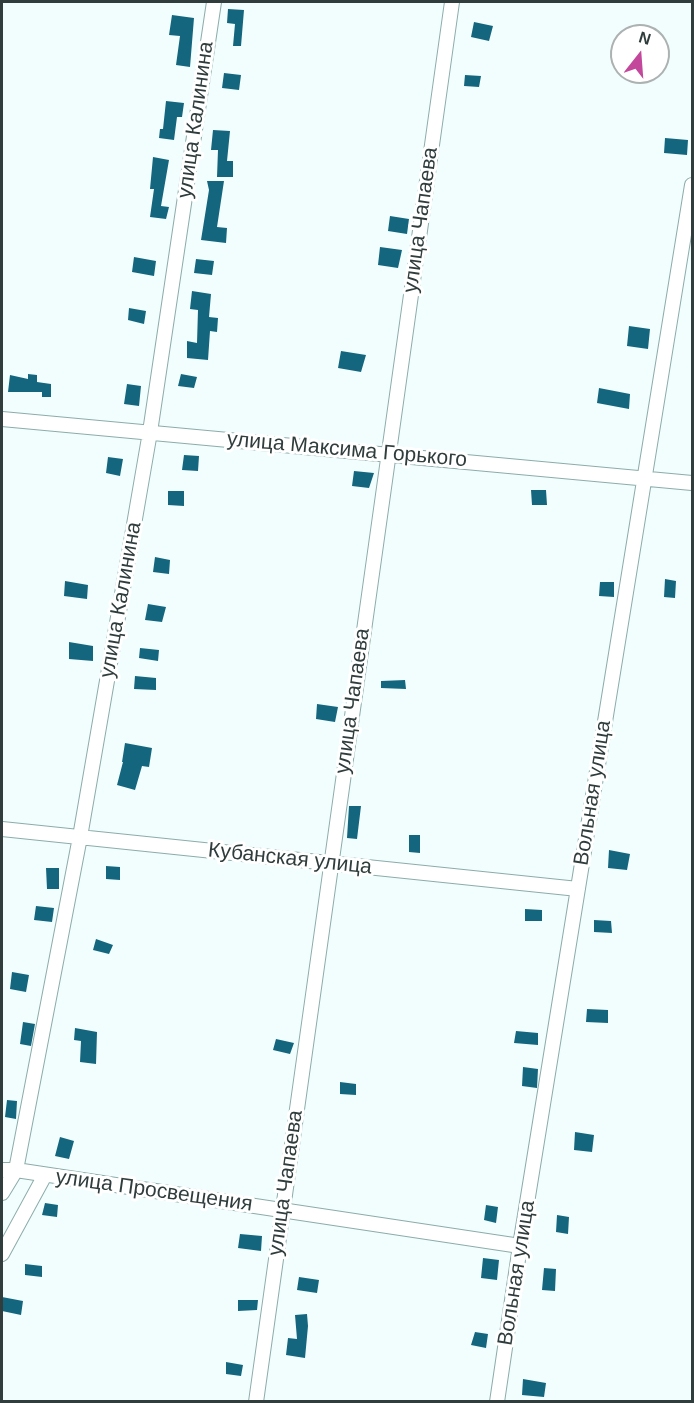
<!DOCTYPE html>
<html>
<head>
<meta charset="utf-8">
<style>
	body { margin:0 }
	#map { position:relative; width:694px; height:1403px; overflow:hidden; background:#f1fefd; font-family:Arial,sans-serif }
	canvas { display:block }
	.frame { position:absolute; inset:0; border:3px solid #303d3c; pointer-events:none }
	.north { position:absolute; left:610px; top:24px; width:60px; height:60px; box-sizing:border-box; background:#fff; border:2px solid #acb1b1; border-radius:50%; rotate:17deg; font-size:16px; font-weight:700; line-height:24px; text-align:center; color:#303d3c }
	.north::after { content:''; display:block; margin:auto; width:21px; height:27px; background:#c3489b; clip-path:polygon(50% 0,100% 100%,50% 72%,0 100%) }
</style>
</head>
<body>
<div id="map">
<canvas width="694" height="1403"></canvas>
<div class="frame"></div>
<div class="north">N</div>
</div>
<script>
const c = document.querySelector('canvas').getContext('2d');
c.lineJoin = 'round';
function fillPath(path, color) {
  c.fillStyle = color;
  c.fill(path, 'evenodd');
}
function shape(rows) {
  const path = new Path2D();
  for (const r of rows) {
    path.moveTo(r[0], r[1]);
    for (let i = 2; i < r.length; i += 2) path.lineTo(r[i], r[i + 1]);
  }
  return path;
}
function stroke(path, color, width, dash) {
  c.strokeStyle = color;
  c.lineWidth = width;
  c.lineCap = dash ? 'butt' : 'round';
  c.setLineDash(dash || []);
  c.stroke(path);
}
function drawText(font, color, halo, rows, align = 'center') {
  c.font = font + ' Arial,sans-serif';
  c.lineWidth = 6;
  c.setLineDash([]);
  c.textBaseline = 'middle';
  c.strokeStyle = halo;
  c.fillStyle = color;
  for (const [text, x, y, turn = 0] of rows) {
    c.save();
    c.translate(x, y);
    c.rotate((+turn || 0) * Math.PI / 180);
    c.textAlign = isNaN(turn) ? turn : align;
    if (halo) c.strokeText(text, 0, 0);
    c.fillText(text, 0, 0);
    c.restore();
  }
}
const building = shape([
	[228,9,244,10,241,46,233,46,235,24,227,23],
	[172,15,194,18,190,67,176,65,180,36,169,35],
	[474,22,493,26,489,41,471,37],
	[224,73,241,75,239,90,222,88],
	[465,75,481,76,479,87,464,86],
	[166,101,184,103,182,117,177,117,174,140,159,138,160,129,163,129],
	[213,130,230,131,227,161,233,161,233,177,217,177,218,150,211,150],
	[665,138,688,140,687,155,664,153],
	[153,157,169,160,161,206,169,207,166,219,150,217,154,189,150,189],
	[207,181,224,181,217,227,227,228,226,243,201,240,209,190],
	[390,216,409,219,407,234,388,231],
	[380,247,402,250,398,268,378,265],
	[134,257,156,261,154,276,132,272],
	[196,259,214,261,212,275,194,273],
	[192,291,211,294,209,317,218,318,217,332,210,331,208,360,187,358,187,341,197,343,198,310,190,309],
	[129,308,146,311,144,324,128,320],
	[629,326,650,329,648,349,627,346],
	[341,351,366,355,361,372,338,368],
	[28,374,37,375,37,382,51,384,51,397,42,397,42,392,8,392,10,375,28,379],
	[181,374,197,377,194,388,178,386],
	[127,384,141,386,139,406,124,404],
	[599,388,630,394,629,409,597,403],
	[184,455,199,456,198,471,182,470],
	[108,457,123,459,120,476,106,473],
	[354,471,374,473,369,488,352,486],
	[531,490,546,490,547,505,532,505],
	[168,491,184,491,184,506,168,505],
	[155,557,170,560,169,574,153,572],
	[665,579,676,581,675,598,664,597],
	[65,581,88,585,87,599,64,596],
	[600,582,614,582,614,597,599,596],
	[148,604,166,607,162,622,145,620],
	[69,642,93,646,93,661,69,659],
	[140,648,159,650,158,661,139,658],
	[135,676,156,678,156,690,134,689],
	[405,680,406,689,381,688,381,681],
	[317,704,338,707,335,722,316,719],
	[125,743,152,748,149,767,142,766,135,790,117,785,123,762,122,762],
	[349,806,361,806,357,839,347,838],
	[409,835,420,835,420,853,409,852],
	[609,850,630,854,627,870,608,868],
	[106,866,120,867,120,880,106,879],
	[46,868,59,868,59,889,47,889],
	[36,906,54,908,52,922,34,920],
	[525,909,542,910,542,921,525,921],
	[594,920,611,921,612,933,594,932],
	[96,939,113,945,109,954,93,950],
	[12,972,29,975,26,992,10,989],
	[587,1009,608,1010,608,1023,586,1022],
	[23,1022,35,1024,31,1046,20,1044],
	[75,1028,97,1032,96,1064,80,1062,81,1041,74,1040],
	[516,1031,538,1033,538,1045,514,1043],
	[276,1039,294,1043,290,1054,273,1050],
	[523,1067,538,1069,537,1088,522,1086],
	[340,1082,356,1084,356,1095,340,1094],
	[7,1100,17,1101,16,1119,5,1117],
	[575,1132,594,1135,592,1152,574,1150],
	[60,1137,74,1141,69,1159,55,1156],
	[45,1203,58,1205,57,1217,42,1215],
	[486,1205,498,1207,496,1223,484,1220],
	[557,1215,569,1217,568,1234,556,1232],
	[240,1234,262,1236,261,1251,238,1248],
	[483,1258,499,1260,497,1280,481,1278],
	[25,1264,42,1266,42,1277,25,1275],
	[544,1268,556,1269,555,1291,542,1290],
	[299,1277,319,1280,317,1293,297,1290],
	[2,1297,23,1301,21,1315,2,1311],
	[238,1300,258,1300,257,1310,238,1311],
	[307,1314,308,1326,305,1358,286,1355,288,1338,297,1339,295,1315],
	[475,1332,488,1334,486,1348,471,1345],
	[226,1362,243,1365,241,1376,226,1374],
	[523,1379,546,1383,544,1397,522,1395]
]);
const minor = shape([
	[2,419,692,483],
	[2,829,578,889],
	[2,1170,16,1170,520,1246],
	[2,1193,16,1170,80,837,150,432,214,2],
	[2,1254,45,1175],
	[256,1402,452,2],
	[497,1402,520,1246,692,185]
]);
const streetNames = [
	["улица Калинина",196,120,-82],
	["улица Чапаева",421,220,-82],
	["улица Максима Горького",347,450,5],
	["улица Калинина",121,600,-80],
	["улица Чапаева",353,701,-82],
	["Вольная улица",593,793,-81],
	["Кубанская улица",290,859,6],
	["улица Чапаева",286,1183,-82],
	["улица Просвещения",154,1191,8],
	["Вольная улица",517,1273,-81]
];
fillPath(building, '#14667e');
stroke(minor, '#8cacaa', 16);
stroke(minor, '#fff', 14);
drawText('21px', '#303d3c', '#fff', streetNames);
</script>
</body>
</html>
